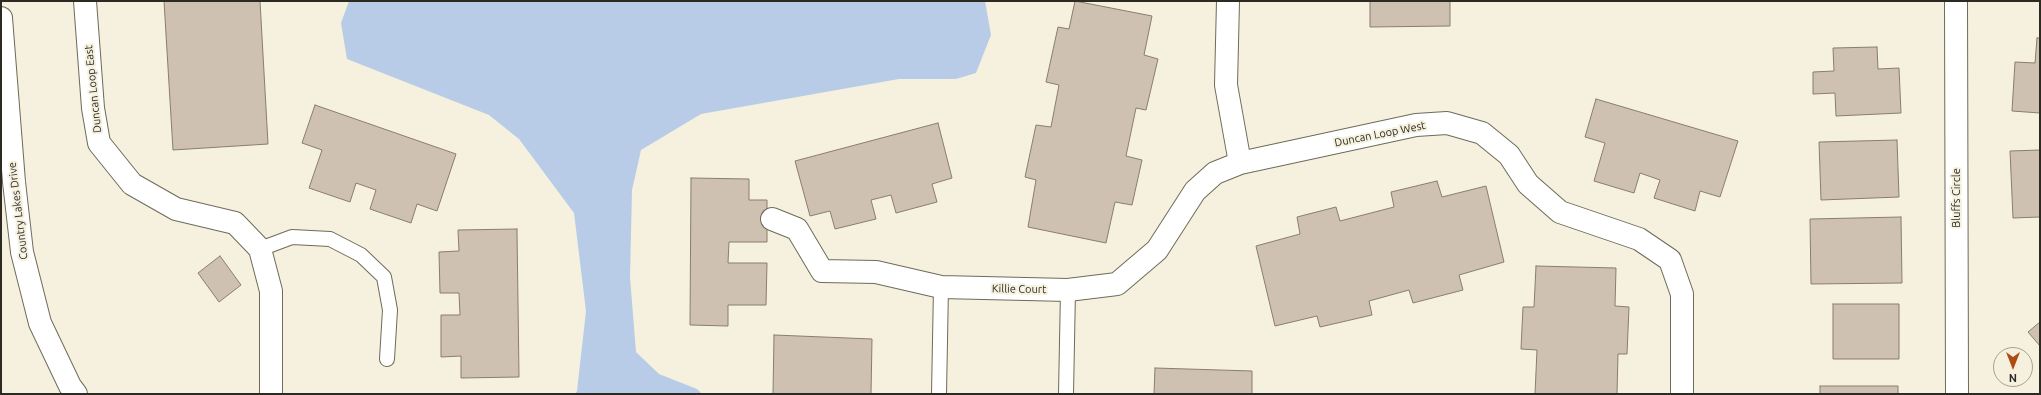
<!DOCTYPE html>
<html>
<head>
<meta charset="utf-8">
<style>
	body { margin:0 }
	#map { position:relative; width:2041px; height:395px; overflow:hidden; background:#f5f1de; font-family:Ubuntu,sans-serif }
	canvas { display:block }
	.frame { position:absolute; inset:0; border:2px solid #2c2a23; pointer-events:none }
	.north { position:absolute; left:1993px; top:347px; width:40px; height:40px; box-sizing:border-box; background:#f5f1de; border:1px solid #a5a193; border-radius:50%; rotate:180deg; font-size:11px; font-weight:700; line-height:16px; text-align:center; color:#2c2a23 }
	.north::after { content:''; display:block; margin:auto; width:14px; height:18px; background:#af4b15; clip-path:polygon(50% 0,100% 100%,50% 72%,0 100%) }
</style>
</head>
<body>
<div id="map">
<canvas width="2041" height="395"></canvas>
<div class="frame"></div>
<div class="north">N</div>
</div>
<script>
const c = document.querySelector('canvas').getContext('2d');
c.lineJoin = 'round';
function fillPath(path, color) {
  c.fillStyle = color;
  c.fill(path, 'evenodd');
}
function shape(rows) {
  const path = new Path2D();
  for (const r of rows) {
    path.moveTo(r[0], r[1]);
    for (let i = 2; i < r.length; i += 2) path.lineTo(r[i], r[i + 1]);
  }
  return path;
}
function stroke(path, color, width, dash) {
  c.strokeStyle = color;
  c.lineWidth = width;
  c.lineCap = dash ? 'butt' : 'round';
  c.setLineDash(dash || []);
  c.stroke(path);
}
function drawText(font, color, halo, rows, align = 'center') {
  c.font = font + ' Ubuntu,sans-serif';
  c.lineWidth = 4;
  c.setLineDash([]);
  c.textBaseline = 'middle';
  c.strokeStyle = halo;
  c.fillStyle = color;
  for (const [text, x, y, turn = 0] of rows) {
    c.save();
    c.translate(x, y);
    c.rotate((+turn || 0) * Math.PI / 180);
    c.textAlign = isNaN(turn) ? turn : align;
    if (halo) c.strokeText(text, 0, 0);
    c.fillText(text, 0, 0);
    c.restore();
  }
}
const water = shape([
	[349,1,985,1,991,35,976,73,956,79,899,79,701,114,641,150,632,190,630,277,636,352,659,374,697,389,702,394,575,394,577,391,586,311,574,213,519,139,489,115,347,59,341,23]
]);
const building = shape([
	[164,1,260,1,268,144,173,150,164,1],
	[1075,1,1152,16,1144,55,1158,59,1146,110,1136,108,1126,156,1142,160,1132,205,1115,202,1106,243,1028,227,1036,180,1025,177,1036,125,1051,127,1059,85,1046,82,1058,27,1069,29,1075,1],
	[1370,1,1450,1,1450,26,1370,27,1370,1],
	[2037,38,2040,38,2040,113,2012,111,2015,62,2035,63,2037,38],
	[1877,47,1878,69,1899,68,1901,113,1836,116,1835,93,1813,94,1813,72,1834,71,1833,48,1877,47],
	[1596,99,1738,141,1720,197,1700,191,1695,211,1654,198,1660,180,1640,173,1634,193,1594,181,1605,143,1585,137,1596,99],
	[315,105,456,154,437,211,417,204,411,223,370,209,376,190,356,183,350,202,309,188,322,150,302,143,315,105],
	[938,123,952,178,932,184,937,202,896,213,891,195,871,200,876,219,835,229,830,211,810,216,795,161,938,123],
	[1897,140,1899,197,1821,200,1819,142,1897,140],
	[2040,150,2040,217,2013,218,2010,151,2040,150],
	[691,178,749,179,749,200,767,200,767,242,729,242,728,263,767,263,766,305,728,305,728,326,690,325,691,178],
	[1437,181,1442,197,1486,186,1504,262,1459,275,1463,290,1413,303,1409,290,1369,301,1372,315,1320,327,1317,316,1275,326,1256,246,1300,234,1297,217,1336,207,1340,221,1394,207,1391,192,1437,181],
	[1901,217,1902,283,1811,284,1810,219,1901,217],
	[517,229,519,377,461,378,461,356,441,357,441,315,460,315,459,293,440,293,439,252,459,251,458,230,517,229],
	[220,256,241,285,219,302,198,273,220,256],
	[1536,266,1616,268,1615,306,1629,307,1627,354,1618,354,1617,394,1535,394,1537,350,1521,349,1523,307,1534,307,1536,266],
	[1833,304,1899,304,1899,359,1833,359,1833,304],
	[2040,322,2040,346,2028,332,2040,322],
	[774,335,872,339,871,394,773,394,774,335],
	[1155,368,1252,371,1252,394,1154,394,1155,368],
	[1820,386,1898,386,1898,394,1820,394,1820,386]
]);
const service = shape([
	[260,249,292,237,330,239,361,255,384,277,390,310,387,359],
	[939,394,941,287],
	[1066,394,1068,290]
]);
const minor = shape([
	[85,1,93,108,99,143,132,184,176,209,235,223,260,249,271,291,271,394],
	[1228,1,1226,85,1240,163],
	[1956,1,1957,394],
	[1,18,14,182,22,252,40,323,70,386,76,394],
	[772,219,797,229,822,271,876,272,941,287,1068,290,1117,284,1157,250,1195,191,1215,173,1240,163,1416,125,1447,123,1482,133,1509,155,1528,184,1560,212,1639,239,1670,260,1682,294,1682,394]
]);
const streetNames = [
	["Duncan Loop East",93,89,-96],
	["Duncan Loop West",1380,134,-11],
	["Bluffs Circle",1956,198,-90],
	["Country Lakes Drive",18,211,-97],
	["Killie Court",1019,289,1]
];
fillPath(water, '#b8cce7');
fillPath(building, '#cec1b2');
stroke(building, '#897d6f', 1);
stroke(service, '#6e6b5a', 16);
stroke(minor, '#6e6b5a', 24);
stroke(service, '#fff', 14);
stroke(minor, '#fff', 22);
drawText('11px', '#2c2a23', '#f5f1de', streetNames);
</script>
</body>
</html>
